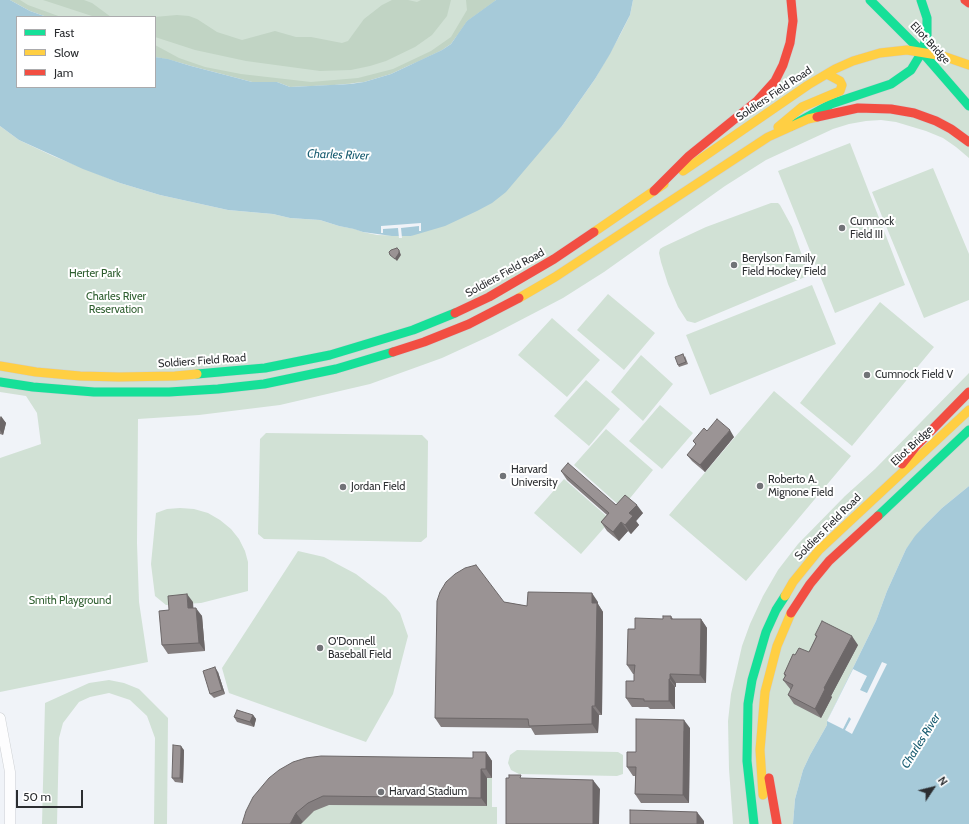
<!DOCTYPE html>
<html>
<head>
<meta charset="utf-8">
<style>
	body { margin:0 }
	#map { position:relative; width:969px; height:824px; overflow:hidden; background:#f0f3f8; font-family:Cabin,sans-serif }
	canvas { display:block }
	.legend { position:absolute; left:16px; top:16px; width:140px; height:72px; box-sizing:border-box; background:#fff; border:1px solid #ababad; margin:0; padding:5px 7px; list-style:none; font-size:12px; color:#2c2e31 }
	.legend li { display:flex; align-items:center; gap:8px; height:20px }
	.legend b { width:20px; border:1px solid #ababad }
	.north { position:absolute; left:913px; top:768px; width:40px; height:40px; -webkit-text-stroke:3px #fff; paint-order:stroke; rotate:55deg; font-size:11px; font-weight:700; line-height:16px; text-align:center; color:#2c2e31 }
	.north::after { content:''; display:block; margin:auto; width:14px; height:18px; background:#2c2e31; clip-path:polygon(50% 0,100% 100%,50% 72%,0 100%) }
	.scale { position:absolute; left:16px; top:790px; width:67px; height:18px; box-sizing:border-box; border:2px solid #2c2e31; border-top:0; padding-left:5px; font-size:12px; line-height:14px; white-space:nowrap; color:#2c2e31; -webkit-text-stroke:3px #fff; paint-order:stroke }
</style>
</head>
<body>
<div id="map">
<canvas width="969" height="824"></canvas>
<ul class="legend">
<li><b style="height:5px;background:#16e098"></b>Fast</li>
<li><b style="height:5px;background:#ffcf43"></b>Slow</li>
<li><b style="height:5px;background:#f24e42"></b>Jam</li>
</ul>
<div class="north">N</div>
<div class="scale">50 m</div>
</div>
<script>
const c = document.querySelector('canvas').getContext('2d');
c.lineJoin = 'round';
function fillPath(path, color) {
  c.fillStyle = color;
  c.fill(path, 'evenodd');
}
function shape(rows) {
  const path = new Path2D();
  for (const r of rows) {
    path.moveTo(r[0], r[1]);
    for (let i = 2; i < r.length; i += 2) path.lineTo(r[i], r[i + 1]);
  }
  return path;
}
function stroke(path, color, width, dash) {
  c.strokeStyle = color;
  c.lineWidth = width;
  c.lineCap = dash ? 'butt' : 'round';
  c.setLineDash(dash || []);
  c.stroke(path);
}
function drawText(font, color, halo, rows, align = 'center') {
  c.font = font + ' Cabin,sans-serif';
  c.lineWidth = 4;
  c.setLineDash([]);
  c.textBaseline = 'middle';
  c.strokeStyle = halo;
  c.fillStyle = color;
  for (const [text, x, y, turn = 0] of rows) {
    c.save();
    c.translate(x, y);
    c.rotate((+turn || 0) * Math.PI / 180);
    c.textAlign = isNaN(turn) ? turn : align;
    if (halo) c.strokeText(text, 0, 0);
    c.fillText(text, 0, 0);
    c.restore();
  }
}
const green = shape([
	[10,0,496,0,442,50,418,62,350,84,269,82,155,57,155,17,47,17],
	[633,0,969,0,969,158,956,147,943,138,926,131,896,122,881,120,866,121,849,124,833,129,766,160,725,186,604,272,563,298,492,335,442,358,370,384,280,405,199,415,138,419,137,543,139,602,148,662,0,692,0,458,41,444,37,413,26,396,0,392,0,126,19,140,53,156,120,183,160,195,228,210,273,214,290,218,320,220,339,226,355,229,363,232,377,235,411,236,552,137,562,126,595,79,620,35,630,15],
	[850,143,905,285,835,313,778,171],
	[933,168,969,254,969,300,924,318,872,192],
	[771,203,778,203,780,205,792,227,806,267,807,272,805,277,695,323,687,321,678,307,668,284,661,262,659,253,660,249,663,247,706,227],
	[812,285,836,344,710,395,686,335],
	[608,294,655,333,624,370,577,330],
	[880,302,934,347,852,446,800,403],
	[552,318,600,360,567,397,518,355],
	[641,355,673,384,643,421,611,392],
	[969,373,969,486,942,508,926,524,906,549,887,591,876,621,827,721,827,725,810,755,803,770,795,799,793,824,733,824,729,769,728,721,731,694,742,646,750,624,763,596,778,570,798,544,845,496,875,469],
	[586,380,620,409,589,446,554,416],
	[774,391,851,456,746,581,669,515],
	[660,405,693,433,662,469,629,441],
	[606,429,653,470,622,508,574,465],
	[266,433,422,435,428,441,427,537,421,542,264,539,258,534,260,439],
	[564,479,611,520,581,554,534,513],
	[180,508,194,509,208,513,220,520,231,529,239,539,245,551,248,562,248,591,201,603,166,605,155,596,151,564,156,513,167,509],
	[298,551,324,557,356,574,386,597,400,613,408,636,393,694,366,742,229,693,222,668],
	[109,680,124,683,139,689,168,718,167,824,154,824,155,738,147,716,130,700,109,693,90,697,79,702,63,723,59,738,57,824,42,824,45,703,89,683],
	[517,750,618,752,623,755,623,774,617,776,519,774,511,770,508,763,510,755],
	[479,761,492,761,492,807,497,807,497,824,250,824]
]);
const forest = shape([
	[10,0,20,0,28,5,61,17,47,17,30,11],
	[43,0,84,0,92,3,111,17,95,17],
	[392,0,408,0,417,2,421,0,451,0,447,16,432,35,415,47,386,61,370,66,351,70,320,71,246,61,195,50,155,37,155,17,154,17,177,15,189,16,197,19,217,32,242,40,275,31,296,37,311,37,342,43,348,41,364,19,382,5],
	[466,0,496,0,467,21,451,44,442,50,391,74,364,82,335,85,290,87,277,82,252,82,237,78,191,66,168,59,155,57,155,45,179,58,205,67,241,74,311,82,358,78,393,69,431,51,451,37,467,10]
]);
const water = shape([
	[0,0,10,0,30,11,47,17,17,17,17,87,155,87,155,57,168,59,191,66,237,78,252,82,277,82,290,87,350,84,364,82,391,74,442,50,451,44,467,21,496,0,633,0,630,15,610,54,595,79,562,126,506,192,492,203,477,211,445,226,411,236,392,236,363,232,354,229,339,226,320,220,290,218,273,214,228,210,160,195,120,183,83,169,19,140,0,126],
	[969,486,969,824,793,824,795,799,803,770,810,755,827,725,827,721,876,621,887,591,906,549,915,536,926,524,942,508]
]);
const pier = shape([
	[421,223,421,231,419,231,419,226,401,228,402,238,399,238,398,228,383,229,383,233,381,233,381,226],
	[882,662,887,664,852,734,845,730,851,719,849,717,843,729,827,721,853,669,867,676,860,690,867,693]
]);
const street = shape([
	[0,718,10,772,10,824]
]);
const fast = shape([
	[870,0,922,52,969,106],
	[791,126,831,104,891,84,911,70,922,52,927,35,927,18,921,0],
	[197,374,265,368,330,355,413,330,455,313],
	[0,382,33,387,94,392,169,392,218,389,264,384,336,369,393,352],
	[878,516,969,430],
	[754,824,747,761,748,704,752,680,766,632,776,610,785,596]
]);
const slow = shape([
	[778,127,802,107,840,91,842,85,840,81,827,74],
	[683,171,808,85,835,69,853,61,880,53,907,50,943,56,969,65],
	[594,232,664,184],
	[519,298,555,277,768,137,808,119,817,117],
	[0,366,36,372,80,376,119,377,175,376,197,374],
	[785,596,793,582,819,550,969,410],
	[763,795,760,750,765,692,777,646,791,613]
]);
const jam = shape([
	[965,0,969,3],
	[817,117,858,108,891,109,914,113,936,121,951,129,969,142],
	[654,191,689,156,757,101,775,81,783,65,790,43,793,21,791,0],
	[455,313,489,297,554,259,594,232],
	[393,352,424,342,469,324,519,298],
	[902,464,917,445,969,392],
	[791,613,810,584,829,561,878,516],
	[769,778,777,824]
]);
const wall = shape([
	[685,356,688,364,679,367,678,365],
	[0,416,6,423,3,435,0,434],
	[707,431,734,437,705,472,692,461,687,455,696,445,693,441],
	[561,471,616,505,643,513,636,521,639,525,631,534,628,531,619,541,607,531,601,522,607,515,567,480],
	[193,602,193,608,202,616,205,651,168,654,162,645,169,610],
	[504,602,527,606,598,602,598,604,603,612,602,715,599,715,598,733,535,735,531,728,441,727,435,718],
	[671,616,673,619,701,619,707,628,706,683,676,683,676,687,675,687,675,709,650,709,648,707,632,707,626,698,634,681,634,674,633,674,627,665,635,629],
	[815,635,858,645,831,696,832,697,821,718,794,704,788,695,791,690,783,680,785,677,784,674,795,655,809,652,816,637],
	[218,672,225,694,214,698,210,694],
	[253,715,256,719,254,727,237,722,234,717],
	[690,728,689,803,641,803,635,794,635,776,633,776,627,767,636,752],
	[184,750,183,783,175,782,172,778],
	[486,752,492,761,492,778,487,778,487,806,329,805,314,811,303,822,246,811,473,758]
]);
const shadedWall = shape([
	[399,250,401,255,397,261,395,259],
	[1,416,6,423,3,435,0,430,0,421],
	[730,430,734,437,705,472,700,465],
	[637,505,643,513,636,521,639,525,631,534,625,525,629,513],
	[621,522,628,531,619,541,613,532],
	[592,593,598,602,598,604,603,612,602,715,595,706,592,603],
	[187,594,193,602,194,617,188,608],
	[196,608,202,616,205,651,199,643],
	[701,619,707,628,706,683,700,675],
	[852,636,858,645,831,696,832,697,821,718,815,709,824,688],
	[215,667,218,672,225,694,222,690],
	[670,674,676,683,676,687,670,679],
	[669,679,675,687,675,709,669,701],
	[592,706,599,715,598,733,592,724],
	[253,715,256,719,254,727,250,722],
	[684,720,690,728,689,803,683,795],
	[181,746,184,750,183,783,180,778],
	[486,752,492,761,492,778,486,769],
	[481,769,487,778,487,806,481,798],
	[593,780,600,789,599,824,593,824],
	[697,812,704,821,704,824,697,824],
	[296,813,303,822,301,824,290,824]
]);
const building = shape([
	[397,248,399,250,399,253,395,259,390,255,389,252,391,250,397,248],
	[683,354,686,362,678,365,675,357,683,354],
	[717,419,730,430,700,465,687,455,696,444,693,441,704,428,707,431,717,419],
	[568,463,616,505,625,495,637,505,629,513,633,516,625,525,621,522,613,532,601,522,609,513,561,471,568,463],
	[476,565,504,602,527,606,528,592,592,593,592,603,597,603,595,706,592,706,592,724,529,726,528,719,435,718,437,601,440,592,446,582,455,574,465,568,476,565],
	[187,594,188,608,196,608,199,643,162,645,159,611,169,610,168,596,187,594],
	[663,616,671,616,671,619,701,619,700,675,670,674,670,679,669,679,669,701,644,701,644,699,626,698,626,681,634,681,634,674,635,665,627,665,628,629,635,629,635,618,663,619,663,616],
	[822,621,852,636,824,688,825,689,815,709,788,695,793,685,783,680,786,675,784,674,793,654,795,655,799,648,809,652,817,636,815,635,822,621],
	[215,667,222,690,210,694,203,671,215,667],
	[237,710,253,715,250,722,234,717,237,710],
	[636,719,684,720,683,795,635,794,636,767,627,767,627,752,636,752,636,719],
	[173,745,181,746,180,778,172,778,173,745],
	[473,752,486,752,486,769,481,769,481,798,323,796,308,803,296,813,290,824,242,824,246,811,253,797,269,778,279,770,293,762,306,758,321,756,473,758,473,752],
	[509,775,521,775,520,778,593,780,593,824,506,824,506,778,509,778,509,775],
	[630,810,697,812,697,824,630,824,630,810]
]);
const markers = [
	[842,228,4,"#717377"],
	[734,265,4,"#717377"],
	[867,375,4,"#717377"],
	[503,476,4,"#717377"],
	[760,486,4,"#717377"],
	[343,487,4,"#717377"],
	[320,648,4,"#717377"],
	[381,792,4,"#717377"]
];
const streetNames = [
	["Eliot Bridge",930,43,47],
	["Soldiers Field Road",774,94,-34],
	["Soldiers Field Road",505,273,-29],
	["Soldiers Field Road",202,361,-4],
	["Eliot Bridge",912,446,-43],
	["Soldiers Field Road",828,527,-45]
];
const poiNames = [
	["Cumnock",850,222],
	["Field III",850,235],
	["Berylson Family",742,259],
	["Field Hockey Field",742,272],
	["Cumnock Field V",875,375],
	["Harvard",511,470],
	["University",511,483],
	["Roberto A.",768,480],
	["Mignone Field",768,493],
	["Jordan Field",351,487],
	["O'Donnell",328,642],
	["Baseball Field",328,655],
	["Harvard Stadium",389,792]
];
const parkNames = [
	["Herter Park",95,274],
	["Charles River",116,297],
	["Reservation",116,310],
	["Smith Playground",70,601]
];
const waterNames = [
	["Charles River",338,155,2],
	["Charles River",921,741,-58]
];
fillPath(green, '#d1e1d5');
fillPath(forest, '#c1d4c4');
fillPath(water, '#a6cad9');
fillPath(pier, '#f0f3f8');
stroke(street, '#cdd0d3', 11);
stroke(fast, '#cdd0d3', 10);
stroke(slow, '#cdd0d3', 10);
stroke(jam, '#cdd0d3', 10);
stroke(street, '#fdfdfe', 10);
stroke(fast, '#16e098', 9);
stroke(slow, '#ffcf43', 9);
stroke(jam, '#f24e42', 9);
fillPath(wall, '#847e7f');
fillPath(shadedWall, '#6c6768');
fillPath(building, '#9a9394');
stroke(building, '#6c6768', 1);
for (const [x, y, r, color] of markers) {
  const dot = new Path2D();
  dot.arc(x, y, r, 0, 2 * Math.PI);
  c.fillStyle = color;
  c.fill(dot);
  stroke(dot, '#fff', 1.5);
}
drawText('11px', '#2c2e31', '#fff', streetNames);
drawText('11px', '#2c2e31', '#fff', poiNames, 'left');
drawText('11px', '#2e5e2f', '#fff', parkNames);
drawText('italic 12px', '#1a5d71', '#fff', waterNames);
</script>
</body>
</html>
